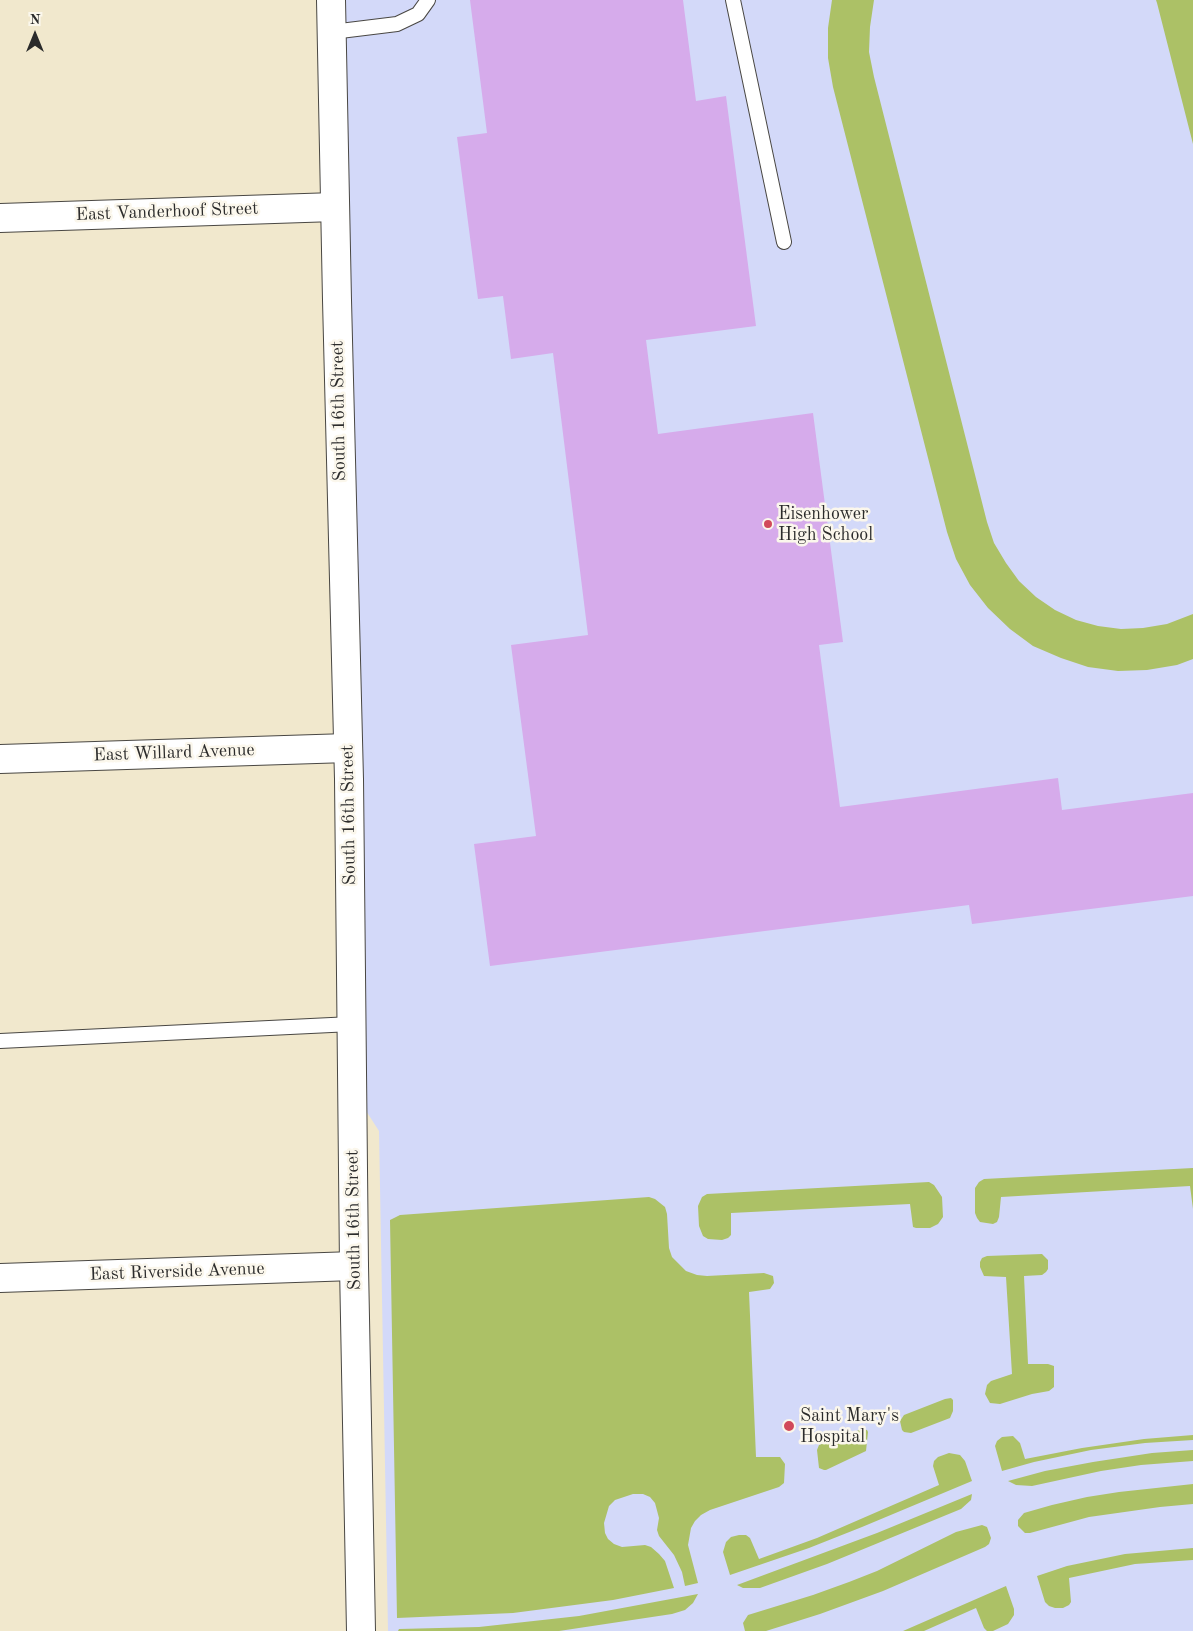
<!DOCTYPE html>
<html>
<head>
<meta charset="utf-8">
<style>
	body { margin:0 }
	#map { position:relative; width:1193px; height:1631px; overflow:hidden; background:#f1e8cd; font-family:"Old Standard TT",serif }
	canvas { display:block }
	.north { position:absolute; left:10px; top:10px; width:50px; height:50px; -webkit-text-stroke:4px #fbf7ec; paint-order:stroke; rotate:0deg; font-size:14px; font-weight:700; line-height:20px; text-align:center; color:#2b2b2b }
	.north::after { content:''; display:block; margin:auto; width:18px; height:22px; background:#2b2b2b; clip-path:polygon(50% 0,100% 100%,50% 72%,0 100%) }
</style>
</head>
<body>
<div id="map">
<canvas width="1193" height="1631"></canvas>
<div class="north">N</div>
</div>
<script>
const c = document.querySelector('canvas').getContext('2d');
c.lineJoin = 'round';
function fillPath(path, color) {
  c.fillStyle = color;
  c.fill(path, 'evenodd');
}
function shape(rows) {
  const path = new Path2D();
  for (const r of rows) {
    path.moveTo(r[0], r[1]);
    for (let i = 2; i < r.length; i += 2) path.lineTo(r[i], r[i + 1]);
  }
  return path;
}
function stroke(path, color, width, dash) {
  c.strokeStyle = color;
  c.lineWidth = width;
  c.lineCap = dash ? 'butt' : 'round';
  c.setLineDash(dash || []);
  c.stroke(path);
}
function drawText(font, color, halo, rows, align = 'center') {
  c.font = font + ' "Old Standard TT",serif';
  c.lineWidth = 5;
  c.setLineDash([]);
  c.textBaseline = 'middle';
  c.strokeStyle = halo;
  c.fillStyle = color;
  for (const [text, x, y, turn = 0] of rows) {
    c.save();
    c.translate(x, y);
    c.rotate((+turn || 0) * Math.PI / 180);
    c.textAlign = isNaN(turn) ? turn : align;
    if (halo) c.strokeText(text, 0, 0);
    c.fillText(text, 0, 0);
    c.restore();
  }
}
const built = shape([
	[331,0,1193,0,1193,1631,388,1631,379,1131,352,1089]
]);
const green = shape([
	[832,0,874,0,870,27,869,52,874,77,987,522,994,543,1006,563,1019,581,1036,597,1055,610,1076,620,1098,626,1121,629,1143,628,1167,624,1193,614,1193,659,1177,665,1147,670,1118,671,1088,667,1061,658,1033,646,1010,629,988,608,970,585,956,559,947,532,833,87,828,58,828,28],
	[1156,0,1193,0,1193,144,1157,3],
	[1193,1168,1193,1209,1190,1186,1001,1197,999,1217,997,1222,993,1224,980,1222,977,1218,975,1213,975,1188,979,1182,984,1179],
	[929,1182,934,1185,942,1197,943,1217,938,1224,930,1228,916,1228,913,1227,910,1204,731,1213,731,1235,728,1238,722,1240,708,1239,703,1236,699,1226,698,1206,702,1197,707,1194],
	[649,1197,655,1199,665,1207,667,1214,669,1248,672,1257,686,1271,697,1275,707,1276,764,1273,773,1276,774,1283,770,1289,749,1292,756,1457,780,1457,785,1464,784,1483,779,1487,710,1510,701,1515,695,1521,691,1528,688,1545,698,1583,685,1586,682,1572,674,1555,659,1536,657,1530,659,1518,655,1503,650,1497,643,1494,633,1494,615,1500,609,1506,604,1523,605,1533,608,1539,614,1544,622,1547,645,1545,651,1547,659,1554,665,1561,674,1588,613,1600,513,1613,397,1618,390,1220,400,1215],
	[1042,1254,1048,1260,1048,1269,1046,1272,1042,1275,1024,1276,1028,1364,1048,1364,1054,1366,1054,1387,1049,1391,1032,1394,1000,1404,990,1403,985,1394,987,1385,991,1381,1012,1374,1006,1277,984,1276,980,1267,980,1262,982,1258,987,1256],
	[951,1398,953,1400,953,1411,950,1418,911,1433,904,1432,902,1430,900,1421,904,1415,945,1399],
	[862,1429,867,1430,868,1432,866,1451,826,1470,824,1470,819,1468,817,1450,819,1445],
	[1193,1435,1193,1440,1145,1443,1091,1450,1034,1462,1002,1471,995,1446,997,1441,1002,1437,1013,1436,1020,1443,1025,1459,1082,1448,1144,1439],
	[1193,1450,1193,1461,1141,1465,1101,1471,1032,1486,1016,1485,1008,1481,1045,1471,1093,1462,1152,1453],
	[949,1453,960,1455,965,1461,972,1481,862,1527,809,1548,730,1575,723,1552,726,1542,731,1537,739,1535,746,1535,750,1538,759,1559,817,1538,939,1485,933,1466,934,1461,938,1457],
	[1193,1484,1193,1504,1160,1507,1089,1517,1030,1533,1025,1533,1018,1526,1018,1520,1024,1513,1052,1505,1087,1497,1119,1492],
	[972,1494,971,1500,961,1509,827,1564,760,1588,743,1588,737,1585,877,1533],
	[982,1525,987,1527,991,1538,989,1544,985,1547,883,1591,820,1614,766,1631,745,1631,743,1623,748,1615,813,1595,849,1582,877,1571,956,1532],
	[1193,1548,1193,1560,1135,1564,1069,1578,1071,1602,1069,1605,1063,1608,1055,1608,1049,1606,1045,1602,1037,1576,1067,1566,1125,1554],
	[1006,1586,1014,1609,1014,1615,1008,1624,993,1631,987,1631,984,1628,976,1608,924,1631,903,1631],
	[698,1594,693,1603,685,1610,672,1614,559,1631,398,1631,399,1629,479,1627,579,1616]
]);
const building = shape([
	[470,0,683,0,696,101,726,96,756,326,646,340,658,434,813,413,843,642,819,645,840,807,1058,778,1062,810,1193,793,1193,896,972,924,969,905,490,966,474,844,536,836,511,645,588,635,553,353,511,359,503,296,478,299,457,137,487,133]
]);
const service = shape([
	[733,0,784,242],
	[332,32,397,24,418,14,428,0],
	[0,1041,352,1024]
]);
const minor = shape([
	[0,218,335,207],
	[0,759,348,748],
	[0,1278,354,1266]
]);
const tertiary = shape([
	[331,0,337,300,349,779,354,1266,361,1631]
]);
const markers = [
	[768,524,5,"#d1495b"],
	[789,1426,6,"#d1495b"]
];
const streetNames = [
	["East Vanderhoof Street",167,212,-2],
	["South 16th Street",339,411,-91],
	["East Willard Avenue",174,753,-2],
	["South 16th Street",349,815,-91],
	["South 16th Street",354,1220,-91],
	["East Riverside Avenue",177,1272,-2]
];
const poiNames = [
	["Eisenhower",778,514],
	["High School",778,535],
	["Saint Mary's",800,1416],
	["Hospital",800,1437]
];
fillPath(built, '#d3d9f9');
fillPath(green, '#acc166');
fillPath(building, '#d6abeb');
stroke(service, '#494743', 16);
stroke(minor, '#494743', 30);
stroke(tertiary, '#494743', 30);
stroke(service, '#fff', 14);
stroke(minor, '#fff', 28);
stroke(tertiary, '#fff', 28);
for (const [x, y, r, color] of markers) {
  const dot = new Path2D();
  dot.arc(x, y, r, 0, 2 * Math.PI);
  c.fillStyle = color;
  c.fill(dot);
  stroke(dot, '#fbf7ec', 2);
}
drawText('18px', '#2b2b2b', '#fbf7ec', streetNames);
drawText('18px', '#2b2b2b', '#fbf7ec', poiNames, 'left');
</script>
</body>
</html>
